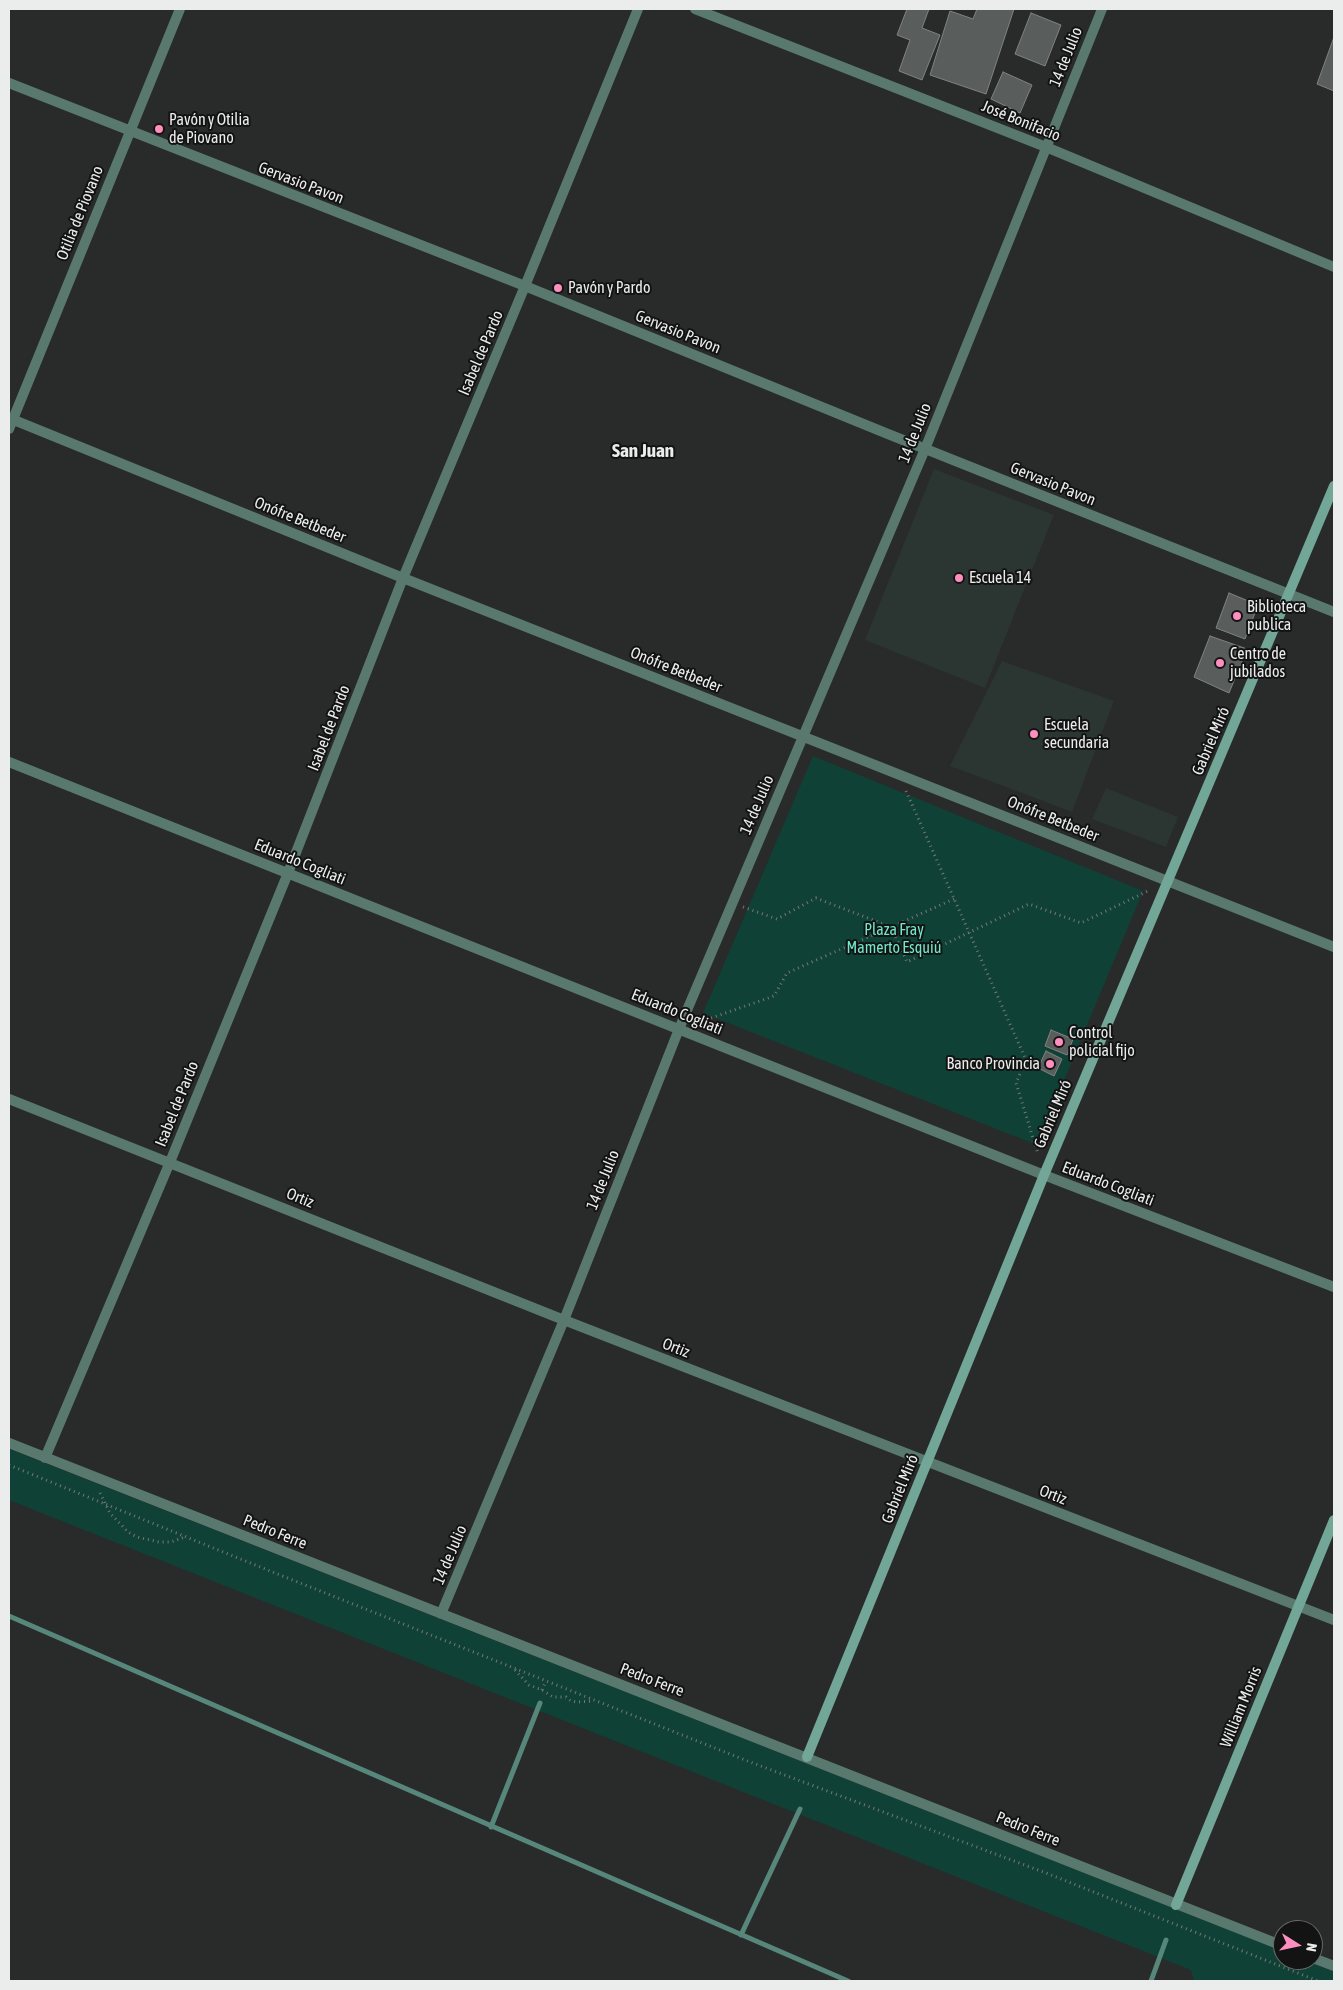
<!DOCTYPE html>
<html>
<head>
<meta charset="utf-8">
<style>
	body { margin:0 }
	#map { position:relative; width:1343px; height:1990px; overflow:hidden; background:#282b2a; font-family:"Asap Condensed",sans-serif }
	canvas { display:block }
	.frame { position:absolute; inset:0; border:10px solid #ebedec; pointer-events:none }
	.north { position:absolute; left:1273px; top:1920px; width:50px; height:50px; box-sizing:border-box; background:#121312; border:1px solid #696a69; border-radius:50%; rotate:100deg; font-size:14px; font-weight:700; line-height:20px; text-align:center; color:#ebedec }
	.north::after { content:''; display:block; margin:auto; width:18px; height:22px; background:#fe8ebd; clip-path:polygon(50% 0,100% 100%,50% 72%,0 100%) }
</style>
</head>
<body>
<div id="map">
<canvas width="1343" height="1990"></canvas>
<div class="frame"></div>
<div class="north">N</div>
</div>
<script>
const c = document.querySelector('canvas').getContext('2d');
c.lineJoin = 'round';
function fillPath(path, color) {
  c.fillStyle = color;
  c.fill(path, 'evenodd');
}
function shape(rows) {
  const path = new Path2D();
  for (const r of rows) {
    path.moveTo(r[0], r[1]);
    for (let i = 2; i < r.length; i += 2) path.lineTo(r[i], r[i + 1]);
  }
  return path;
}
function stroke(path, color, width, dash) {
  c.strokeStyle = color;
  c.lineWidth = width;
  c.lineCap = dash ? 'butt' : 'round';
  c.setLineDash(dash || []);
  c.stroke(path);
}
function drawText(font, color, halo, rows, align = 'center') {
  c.font = font + ' "Asap Condensed",sans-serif';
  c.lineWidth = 4;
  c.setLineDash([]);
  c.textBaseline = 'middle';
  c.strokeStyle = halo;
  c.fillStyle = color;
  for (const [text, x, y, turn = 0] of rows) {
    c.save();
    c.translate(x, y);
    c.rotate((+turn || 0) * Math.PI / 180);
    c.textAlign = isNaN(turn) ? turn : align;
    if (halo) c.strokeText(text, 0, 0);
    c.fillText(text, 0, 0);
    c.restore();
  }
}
const built = shape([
	[934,469,1054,515,985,688,865,640],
	[1002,661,1114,701,1072,812,950,766],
	[1106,788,1178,817,1166,847,1092,819]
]);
const green = shape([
	[813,756,1143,891,1037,1145,703,1013],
	[9,1449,1283,1951,1283,1960,1305,1960,1334,1972,1334,1981,1194,1981,1191,1970,9,1500]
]);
const stream = shape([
	[9,1616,848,1981],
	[491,1827,540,1703],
	[741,1935,800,1809],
	[1151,1981,1166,1940]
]);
const building = shape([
	[907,9,929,9,922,28,940,35,922,80,899,71,910,40,897,35,907,9],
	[977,9,1014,9,986,94,930,75,950,11,973,19,977,9],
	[1031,13,1061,25,1045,66,1015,54,1031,13],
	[1334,37,1334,91,1317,84,1334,37],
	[1003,72,1032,85,1020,113,991,99,1003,72],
	[1229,593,1258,605,1245,639,1216,628,1229,593],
	[1210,636,1247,649,1229,693,1194,677,1210,636],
	[1051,1030,1073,1039,1067,1055,1045,1046,1051,1030],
	[1046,1051,1062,1059,1054,1076,1038,1068,1046,1051]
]);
const path = shape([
	[906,791,1026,1060,1016,1083,1038,1154],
	[954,899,891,927,907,962,1029,904,1081,923,1150,890],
	[743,907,777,919,816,898,891,927],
	[697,1023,774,996,787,973,891,927],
	[9,1465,270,1571,750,1762,1046,1873,1318,1981],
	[100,1493,110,1513,128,1532,137,1537,159,1542,171,1542,185,1537],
	[515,1670,529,1685,542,1690,553,1697,566,1697,571,1701,577,1702,594,1701],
	[542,1690,546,1681]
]);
const street = shape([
	[695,9,1046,147,1334,267],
	[9,83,525,286,888,434,1334,612],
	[9,418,403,578,1334,947],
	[9,429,180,9],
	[9,762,1044,1175,1334,1287],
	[9,1099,564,1320,1334,1620],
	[9,1443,1283,1946],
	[45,1458,170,1162,288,873,403,578,525,286,638,9],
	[441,1614,564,1320,679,1029,925,449,1102,9],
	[1313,1958,1334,1966]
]);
const secondary = shape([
	[807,1757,1044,1175,1334,486],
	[1176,1905,1334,1520]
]);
const markers = [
	[159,129,5,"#fe8ebd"],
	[558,288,5,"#fe8ebd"],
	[959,578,5,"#fe8ebd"],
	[1237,616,5,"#fe8ebd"],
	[1220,663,5,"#fe8ebd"],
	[1034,734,5,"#fe8ebd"],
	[1059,1042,5,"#fe8ebd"],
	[1050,1064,5,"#fe8ebd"]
];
const streetNames = [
	["14 de Julio",1066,57,-68],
	["José Bonifacio",1021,121,22],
	["Gervasio Pavon",301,183,21],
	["Otilia de Piovano",80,213,-68],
	["Gervasio Pavon",678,332,22],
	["Isabel de Pardo",481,353,-67],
	["14 de Julio",915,433,-68],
	["Gervasio Pavon",1053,484,22],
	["Onófre Betbeder",300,520,22],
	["Onófre Betbeder",676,670,22],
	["Isabel de Pardo",329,728,-69],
	["Gabriel Miró",1211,741,-67],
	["14 de Julio",757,805,-67],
	["Onófre Betbeder",1053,819,22],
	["Eduardo Cogliati",300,862,22],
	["Eduardo Cogliati",677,1012,22],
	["Isabel de Pardo",177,1104,-68],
	["Gabriel Miró",1053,1114,-67],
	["14 de Julio",603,1180,-68],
	["Eduardo Cogliati",1108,1184,21],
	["Ortiz",300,1198,22],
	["Ortiz",676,1348,21],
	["Gabriel Miró",900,1489,-68],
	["Ortiz",1053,1495,21],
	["Pedro Ferre",275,1532,22],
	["14 de Julio",450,1555,-67],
	["Pedro Ferre",652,1680,21],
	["William Morris",1241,1707,-68],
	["Pedro Ferre",1028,1829,22]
];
const poiNames = [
	["Pavón y Otilia",169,120],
	["de Piovano",169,138],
	["Pavón y Pardo",568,288],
	["Escuela 14",969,578],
	["Biblioteca",1247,607],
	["publica",1247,625],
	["Centro de",1230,654],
	["jubilados",1230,672],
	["Escuela",1044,725],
	["secundaria",1044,743],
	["Control",1069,1033],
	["policial fijo",1069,1051],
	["Banco Provincia",1040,1064,"right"]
];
const parkNames = [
	["Plaza Fray",894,930],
	["Mamerto Esquiú",894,948]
];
const quarterNames = [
	["San Juan",643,451]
];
fillPath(built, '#2b3532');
fillPath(green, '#104136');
stroke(stream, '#57877b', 5);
fillPath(building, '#595d5b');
stroke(building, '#808382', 1);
stroke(path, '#757877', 3, [1, 4]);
stroke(street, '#59796f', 10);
stroke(secondary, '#72a697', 10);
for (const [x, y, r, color] of markers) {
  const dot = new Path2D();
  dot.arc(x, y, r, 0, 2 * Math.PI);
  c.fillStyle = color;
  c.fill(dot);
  stroke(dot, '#121312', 2);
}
drawText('16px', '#ebedec', '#121312', streetNames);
drawText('16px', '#ebedec', '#121312', poiNames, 'left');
drawText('16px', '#70e8c9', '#121312', parkNames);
drawText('bold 19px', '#ebedec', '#121312', quarterNames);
</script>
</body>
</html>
